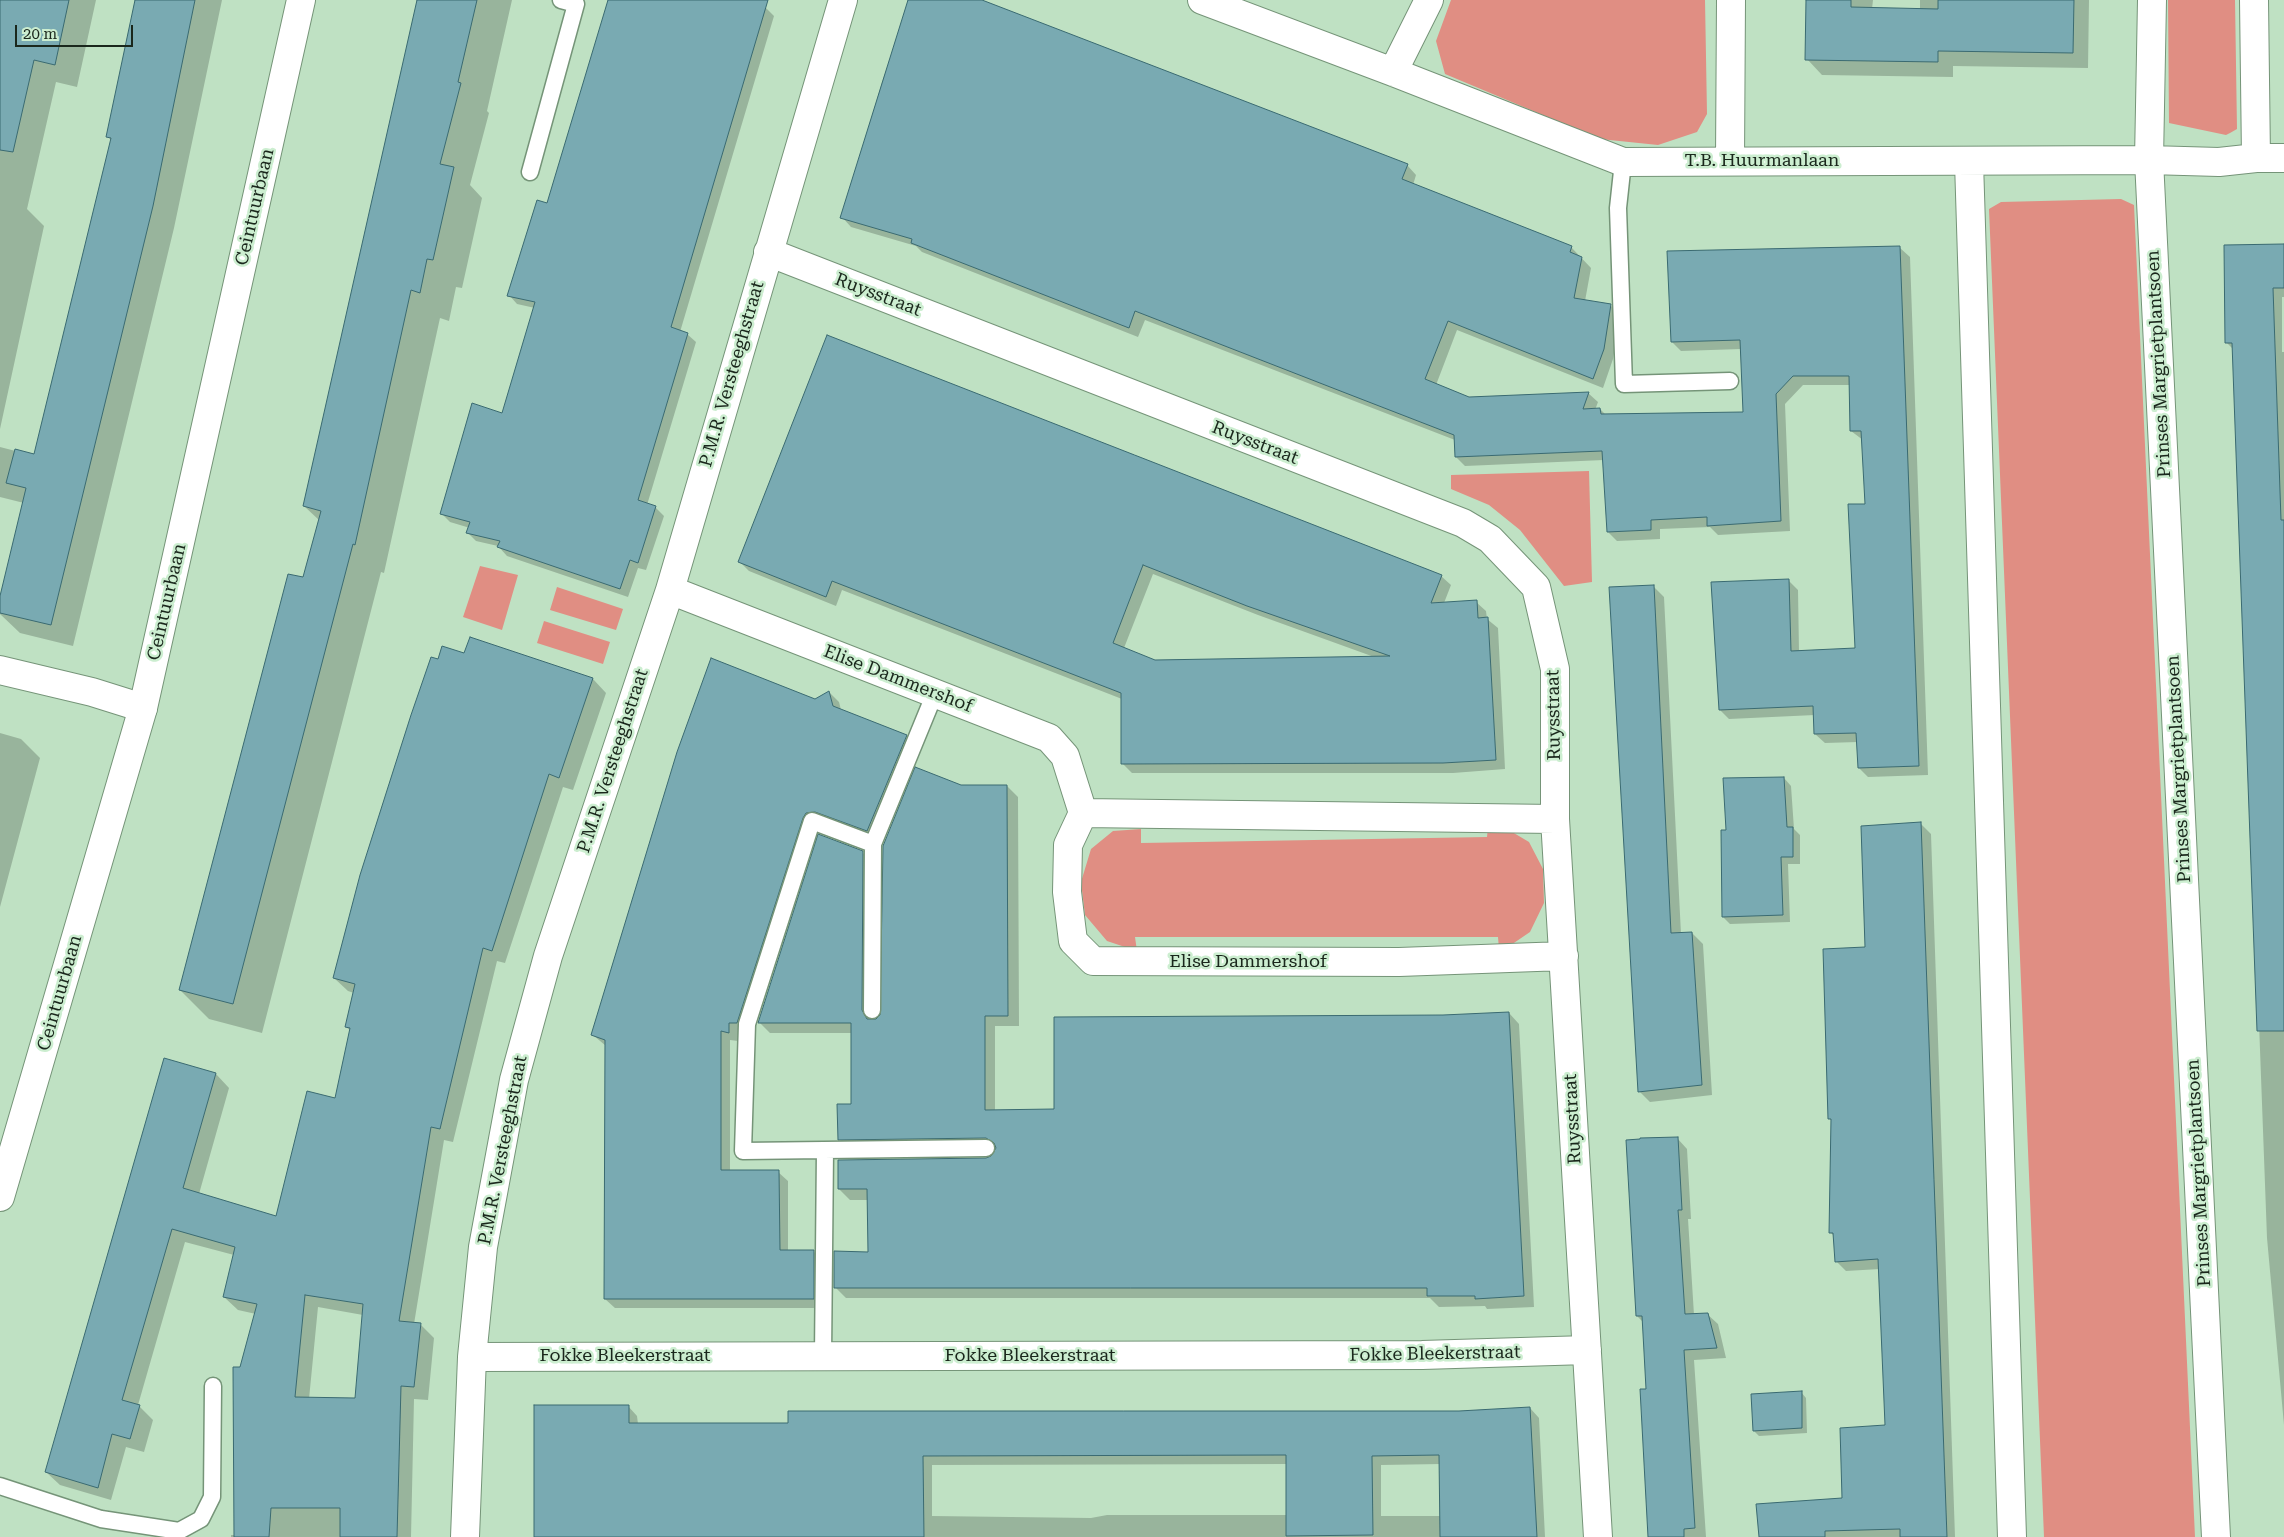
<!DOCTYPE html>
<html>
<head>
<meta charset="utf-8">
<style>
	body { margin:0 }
	#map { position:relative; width:2284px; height:1537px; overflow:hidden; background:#bfe1c3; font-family:"Roboto Serif",serif }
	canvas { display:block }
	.scale { position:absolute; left:15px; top:25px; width:118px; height:22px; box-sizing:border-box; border:2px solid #1a271c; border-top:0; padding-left:6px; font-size:15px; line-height:18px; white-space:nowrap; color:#1a271c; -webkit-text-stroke:4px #cceed0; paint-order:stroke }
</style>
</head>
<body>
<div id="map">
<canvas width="2284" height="1537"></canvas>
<div class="scale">20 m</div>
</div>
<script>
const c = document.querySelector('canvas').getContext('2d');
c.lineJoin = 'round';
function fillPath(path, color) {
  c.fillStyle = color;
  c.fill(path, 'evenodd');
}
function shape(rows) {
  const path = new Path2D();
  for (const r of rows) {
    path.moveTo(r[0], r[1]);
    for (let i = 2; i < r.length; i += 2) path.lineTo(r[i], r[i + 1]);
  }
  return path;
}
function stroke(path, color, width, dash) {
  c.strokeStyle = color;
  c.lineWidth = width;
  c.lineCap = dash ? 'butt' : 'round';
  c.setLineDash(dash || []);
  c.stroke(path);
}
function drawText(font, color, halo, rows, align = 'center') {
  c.font = font + ' "Roboto Serif",serif';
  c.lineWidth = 5;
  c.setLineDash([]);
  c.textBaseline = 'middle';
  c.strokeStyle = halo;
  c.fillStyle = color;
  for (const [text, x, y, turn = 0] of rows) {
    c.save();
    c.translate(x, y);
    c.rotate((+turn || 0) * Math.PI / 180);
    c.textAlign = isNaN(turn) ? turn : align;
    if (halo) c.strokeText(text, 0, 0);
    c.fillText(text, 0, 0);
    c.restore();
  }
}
const green = shape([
	[1451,0,1705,0,1707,114,1697,132,1658,145,1600,139,1445,74,1436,41],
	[2168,0,2235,0,2237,129,2230,133,2226,135,2169,123],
	[2121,199,2134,205,2195,1537,2044,1537,1989,209,2001,202],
	[1589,471,1592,582,1564,586,1520,530,1489,505,1451,489,1451,475],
	[480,566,518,575,502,630,463,617],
	[557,587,623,609,616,630,550,610],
	[544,621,610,642,603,664,537,643],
	[1502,826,1529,842,1543,869,1544,903,1530,932,1505,949,1499,949,1498,937,1135,937,1137,951,1107,941,1085,915,1081,882,1091,849,1113,831,1141,829,1141,843,1487,837,1488,827]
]);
const shadow = shape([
	[4,0,96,0,77,87,56,82,27,209,44,226,0,429,0,20],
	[136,0,222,0,174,228,73,646,20,633,0,614,0,602,24,503,0,497,0,447,35,456,112,141,108,137],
	[419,0,512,0,487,111,489,113,470,185,482,198,462,288,456,287,449,321,440,318,384,573,381,572,262,1033,209,1019,180,990,320,521,304,506],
	[609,0,728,0,765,7,774,16,680,332,687,334,696,342,647,505,655,507,664,516,646,570,638,568,628,597,507,556,498,546,476,541,468,533,470,528,450,522,442,514,503,414,535,308,517,304,509,295,548,205],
	[910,0,979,0,1407,165,1416,175,1413,185,1571,247,1591,268,1585,301,1611,306,1620,315,1613,359,1603,388,1457,330,1436,385,1469,398,1588,393,1598,402,1595,410,1600,409,1606,415,1744,413,1741,349,1681,351,1672,342,1900,248,1910,257,1928,775,1868,777,1859,768,1858,742,1825,743,1815,734,1815,715,1729,719,1720,710,1788,580,1798,590,1799,652,1857,649,1866,505,1863,440,1851,431,1850,385,1803,385,1785,404,1790,531,1718,535,1710,527,1660,529,1660,539,1617,541,1608,532,1604,460,1465,466,1456,457,1455,440,1145,320,1138,337,922,252,916,246,851,227,842,217,882,82],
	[1807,0,1873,0,1872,9,1920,10,1920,0,2089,0,2088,68,1953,66,1953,77,1822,75,1807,59],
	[2284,245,2284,297,2282,297,2282,352,2284,352,2284,1425,2267,1238,2234,350,2227,343],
	[827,337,1441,576,1451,585,1444,603,1476,602,1486,611,1487,619,1498,628,1505,769,1453,773,1132,773,1123,764,1122,699,842,590,836,606,749,571,740,562],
	[1153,574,1258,615,1377,658,1155,661,1124,648],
	[1653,586,1664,597,1681,934,1692,933,1703,944,1712,1095,1650,1102,1639,1091],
	[471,638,593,679,606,693,573,790,563,787,505,963,497,961,453,1142,444,1140,414,1324,420,1324,434,1338,428,1400,414,1399,411,1537,231,1537,231,1535,235,1535,241,1368,256,1314,238,1310,224,1297,234,1255,185,1242,138,1405,153,1420,144,1452,126,1447,111,1500,60,1485,46,1472,216,1074,229,1088,199,1194,277,1218,336,1099,351,1031,346,1027,354,993,348,991,334,978,439,661,465,655],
	[318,1307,363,1315,356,1399,309,1399],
	[829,692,839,702,841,710,906,736,916,746,877,840,815,822,746,1032,738,1032,738,1041,730,1040,730,1172,778,1172,788,1181,788,1251,814,1252,823,1261,823,1308,615,1308,605,1299,606,1046,593,1035,816,701],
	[0,733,21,739,40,758,0,907],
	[1784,778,1791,786,1794,829,1800,835,1800,864,1788,864,1790,922,1730,924,1723,917,1727,831],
	[961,786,1007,786,1018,797,1019,1026,995,1026,995,1111,1055,1110,1443,1016,1509,1013,1519,1024,1534,1307,1487,1309,1485,1306,1439,1307,1430,1298,846,1298,835,1287,869,1253,868,1200,850,1200,839,1189,986,1159,996,1154,996,1148,850,1150,839,1139,852,1105,852,1033,770,1033,759,1022,862,852,873,863,872,1020,877,1020,882,1016],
	[1921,824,1931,834,1955,1537,1760,1537,1844,1499,1886,1426,1880,1269,1846,1271,1836,1261,1834,1236,1830,1232,1832,1121,1829,1118,1866,948],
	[1677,1138,1687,1149,1691,1219,1688,1219,1694,1315,1707,1314,1718,1324,1726,1358,1694,1360,1706,1537,1650,1537,1647,1390,1643,1322,1637,1316],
	[1801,1392,1806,1398,1807,1433,1759,1436,1754,1431],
	[628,1406,637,1416,638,1424,789,1424,1459,1412,1530,1408,1539,1418,1545,1537,535,1537],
	[1288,1464,1288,1515,1107,1515,1091,1518,932,1516,932,1465],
	[1441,1464,1441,1516,1381,1516,1381,1465]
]);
const building = shape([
	[0,0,69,0,55,65,34,60,13,152,0,150,0,0],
	[135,0,195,0,153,206,51,625,0,613,0,596,26,488,6,483,15,449,34,454,111,138,106,137,135,0],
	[417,0,477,0,458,82,461,83,440,164,454,167,433,260,427,259,420,293,411,290,355,545,353,544,233,1004,179,990,288,574,303,577,321,511,303,506,417,0],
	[608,0,768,0,671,327,688,333,638,500,656,506,638,563,630,560,620,589,497,547,500,541,466,533,470,522,440,514,472,403,502,413,535,302,507,296,537,200,547,203,608,0],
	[908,0,982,0,1408,164,1402,179,1572,246,1570,252,1582,257,1574,298,1611,304,1604,349,1593,379,1448,321,1425,379,1469,397,1589,392,1583,409,1600,408,1601,414,1743,412,1740,340,1671,342,1667,251,1900,246,1919,766,1858,768,1856,733,1814,734,1813,706,1719,710,1711,582,1789,579,1791,651,1855,648,1848,504,1865,504,1861,431,1850,431,1849,376,1793,376,1776,394,1781,521,1707,526,1707,517,1651,520,1651,530,1607,532,1602,451,1455,457,1454,435,1343,392,1135,311,1129,328,911,243,912,239,840,218,908,0],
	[1806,0,1851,0,1851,7,1938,9,1938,0,2074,0,2073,53,1938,51,1938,62,1805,60,1806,0],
	[2284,244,2284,288,2273,288,2281,520,2284,520,2284,1031,2257,1031,2232,343,2225,343,2224,245,2284,244],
	[827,335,1442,575,1431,603,1477,600,1478,618,1488,617,1496,760,1443,763,1121,764,1121,693,832,581,826,597,738,562,827,335],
	[1143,565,1247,606,1390,656,1155,660,1113,643,1143,565],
	[1654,585,1671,933,1692,932,1702,1085,1638,1092,1609,587,1654,585],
	[470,637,593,678,559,778,549,774,492,951,483,948,440,1129,431,1127,399,1321,421,1323,414,1387,401,1386,397,1537,340,1537,340,1508,271,1508,269,1537,234,1537,233,1367,240,1367,257,1304,223,1297,235,1247,172,1229,122,1400,140,1405,130,1439,112,1434,98,1488,45,1472,164,1058,216,1073,183,1188,276,1216,307,1091,335,1098,350,1028,345,1027,355,984,333,978,360,875,411,715,431,657,438,659,442,646,464,653,470,637],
	[305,1295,363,1304,355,1398,295,1397,305,1295],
	[711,658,815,699,829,691,833,706,907,735,867,831,815,812,806,813,803,818,737,1023,729,1023,729,1033,721,1031,721,1170,779,1170,780,1250,814,1250,814,1299,604,1299,605,1040,591,1035,677,752,711,658],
	[915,767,961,785,1007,785,1008,1016,985,1016,985,1110,1054,1109,1054,1017,1443,1015,1509,1012,1524,1296,1475,1299,1475,1296,1427,1296,1427,1288,834,1288,834,1251,868,1252,867,1189,838,1189,838,1160,986,1158,991,1156,996,1148,994,1143,986,1138,838,1140,837,1104,851,1104,851,1023,758,1023,818,834,863,851,862,1010,867,1019,876,1019,880,1015,883,846,915,767],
	[1784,777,1787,827,1793,827,1793,857,1781,857,1783,915,1722,917,1721,830,1726,830,1723,778,1784,777],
	[1921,822,1947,1537,1900,1537,1900,1529,1825,1531,1825,1537,1759,1537,1756,1504,1842,1498,1840,1428,1885,1425,1878,1259,1835,1262,1833,1233,1829,1233,1831,1119,1828,1119,1823,949,1865,947,1861,826,1921,822],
	[1678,1137,1682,1210,1678,1210,1679,1223,1685,1314,1708,1313,1717,1348,1684,1350,1695,1528,1684,1529,1684,1537,1648,1537,1640,1389,1646,1389,1644,1352,1642,1316,1636,1316,1626,1140,1640,1139,1640,1138,1678,1137],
	[1802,1391,1802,1428,1753,1431,1751,1394,1802,1391],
	[534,1405,629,1405,629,1423,788,1423,788,1411,1459,1411,1530,1407,1537,1537,1440,1537,1439,1455,1372,1456,1373,1535,1286,1536,1286,1455,923,1456,924,1537,534,1537,534,1405]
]);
const service = shape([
	[1623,162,1618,208,1624,384,1730,381],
	[530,172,576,4,561,0],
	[873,844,935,693],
	[872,1010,873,844,812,821,747,1024,743,1151,986,1148],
	[823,1356,825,1150],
	[0,1486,101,1519,179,1531,201,1519,212,1497,213,1386]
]);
const minor = shape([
	[1202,0,1393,72,1623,162,2149,160,2219,162,2256,158,2284,158],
	[2152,0,2149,160,2216,1537],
	[2254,0,2256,158],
	[1393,72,1429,0],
	[1730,160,1731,0],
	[1969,162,2012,1537],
	[768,252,1463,523,1490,539,1536,587,1555,669,1555,819,1598,1537],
	[670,590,1049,738,1065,756,1083,813,1068,845,1067,892,1073,941,1093,961,1399,962,1564,956],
	[0,670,92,692,143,708],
	[1083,813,1555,819],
	[472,1357,1422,1355,1587,1350],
	[465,1537,472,1357,483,1247,514,1080,548,956,670,590,843,0]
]);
const primary = shape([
	[0,1197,143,708,301,0]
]);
const streetNames = [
	["T.B. Huurmanlaan",1762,161],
	["Ceintuurbaan",255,207,-77],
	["Ruysstraat",878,295,21],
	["Prinses Margrietplantsoen",2159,364,-93],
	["P.M.R. Versteeghstraat",732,374,-74],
	["Ruysstraat",1255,443,21],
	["Ceintuurbaan",167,602,-77],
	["Elise Dammershof",898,679,21],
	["Ruysstraat",1554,715,-91],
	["P.M.R. Versteeghstraat",613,761,-72],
	["Prinses Margrietplantsoen",2179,769,-93],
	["Elise Dammershof",1248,962],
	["Ceintuurbaan",60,993,-74],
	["Ruysstraat",1573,1119,-93],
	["P.M.R. Versteeghstraat",503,1150,-79],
	["Prinses Margrietplantsoen",2199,1173,-93],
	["Fokke Bleekerstraat",1435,1354,-1],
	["Fokke Bleekerstraat",625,1356],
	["Fokke Bleekerstraat",1030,1356]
];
fillPath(green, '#e08e83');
fillPath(shadow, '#0003');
fillPath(building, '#79aab2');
stroke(building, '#3a6a71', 1);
stroke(service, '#759478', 19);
stroke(minor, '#759478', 30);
stroke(primary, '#759478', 30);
stroke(service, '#fff', 16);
stroke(minor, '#fff', 28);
stroke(primary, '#fff', 28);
drawText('18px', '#1a271c', '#cceed0', streetNames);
</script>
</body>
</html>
